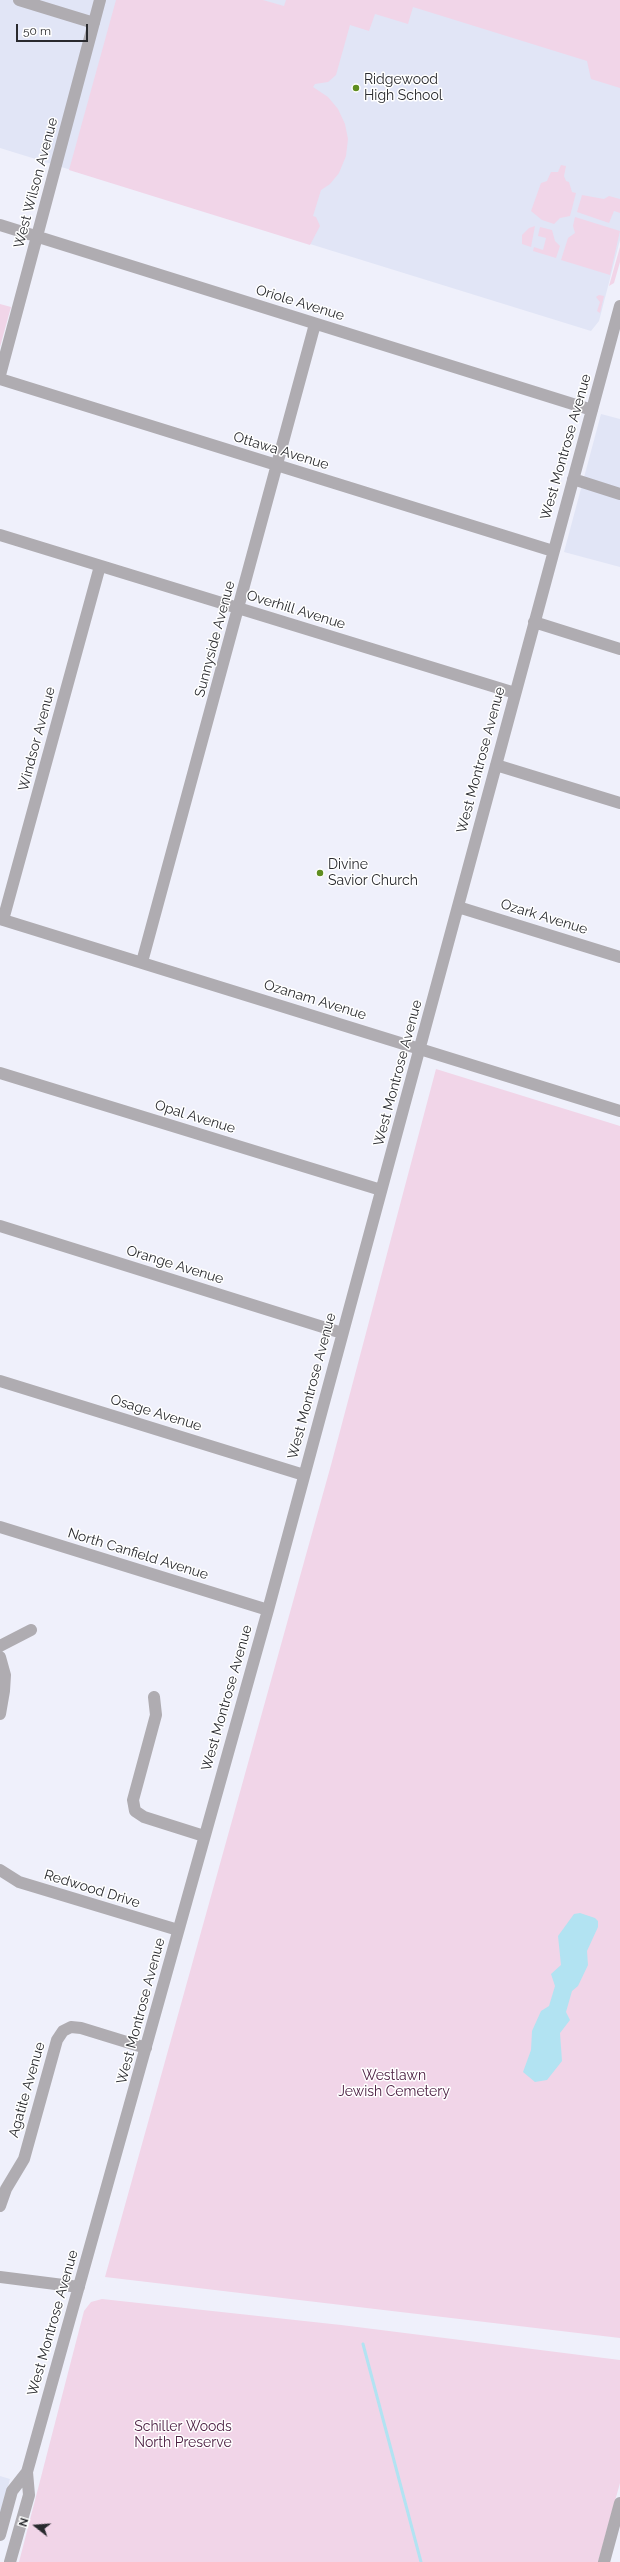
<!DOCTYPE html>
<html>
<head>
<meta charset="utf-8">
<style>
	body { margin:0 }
	#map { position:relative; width:620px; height:2562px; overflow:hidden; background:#eff0fb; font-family:Raleway,sans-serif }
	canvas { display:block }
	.north { position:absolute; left:16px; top:2506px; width:40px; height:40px; -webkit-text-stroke:3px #fff; paint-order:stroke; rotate:287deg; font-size:11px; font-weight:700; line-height:16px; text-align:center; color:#292a2e }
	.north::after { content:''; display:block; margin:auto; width:14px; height:18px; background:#292a2e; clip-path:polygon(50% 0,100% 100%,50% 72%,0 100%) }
	.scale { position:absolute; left:16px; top:24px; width:72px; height:18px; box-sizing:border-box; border:2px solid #292a2e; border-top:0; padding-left:5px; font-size:12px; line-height:14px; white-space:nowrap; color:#292a2e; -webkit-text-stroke:3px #fff; paint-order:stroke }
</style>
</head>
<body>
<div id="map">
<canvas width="620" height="2562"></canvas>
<div class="north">N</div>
<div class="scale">50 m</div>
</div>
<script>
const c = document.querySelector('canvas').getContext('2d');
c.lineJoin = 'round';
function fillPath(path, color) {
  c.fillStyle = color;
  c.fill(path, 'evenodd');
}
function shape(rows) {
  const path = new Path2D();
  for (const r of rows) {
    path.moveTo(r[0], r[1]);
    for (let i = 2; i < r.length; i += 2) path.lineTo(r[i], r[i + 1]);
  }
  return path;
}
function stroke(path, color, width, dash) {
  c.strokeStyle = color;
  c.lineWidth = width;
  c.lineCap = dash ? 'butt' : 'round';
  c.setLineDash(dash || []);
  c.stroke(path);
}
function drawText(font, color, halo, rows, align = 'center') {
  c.font = font + ' Raleway,sans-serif';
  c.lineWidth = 3;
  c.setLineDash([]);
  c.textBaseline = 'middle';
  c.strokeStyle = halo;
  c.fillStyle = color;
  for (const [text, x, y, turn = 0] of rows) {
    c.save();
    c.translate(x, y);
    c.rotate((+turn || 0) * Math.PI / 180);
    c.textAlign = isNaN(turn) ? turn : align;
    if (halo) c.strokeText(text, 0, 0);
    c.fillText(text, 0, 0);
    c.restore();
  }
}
const built = shape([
	[0,0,620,0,620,240,599,321,591,331,0,148],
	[601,414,620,419,620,567,564,552],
	[0,2476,10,2479,0,2516]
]);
const green = shape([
	[116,0,263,0,284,6,286,0,620,0,620,88,591,79,587,61,413,7,408,24,375,14,369,31,350,25,336,75,328,82,315,84,313,87,328,97,338,109,345,124,348,139,346,156,339,173,330,184,321,190,313,216,316,217,320,226,310,245,69,170],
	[561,165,566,166,564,176,566,181,569,182,572,192,576,193,570,216,560,218,554,224,542,220,531,211,541,183,547,181,551,172,558,172],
	[582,195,604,199,609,196,620,199,620,213,614,211,609,223,577,212],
	[575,217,620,231,610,275,561,260,568,238,575,233,573,226],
	[535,226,531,247,522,244,522,235,529,228],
	[540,227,552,230,555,241,560,246,556,258,533,251,534,247,543,250,546,238,538,236],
	[620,247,620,262,614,283,609,286],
	[599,295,604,296,600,313,597,311,600,302,596,297],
	[0,304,11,307,0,347],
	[436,1069,620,1126,620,2338,105,2277,331,1465],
	[102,2299,341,2325,620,2360,620,2483,598,2562,19,2562,84,2311,91,2302]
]);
const water = shape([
	[580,1913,595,1918,598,1921,598,1927,587,1951,588,1965,578,1986,572,1991,566,2012,570,2020,560,2033,562,2061,547,2080,535,2082,523,2072,531,2050,532,2031,541,2011,549,2006,555,1986,551,1974,561,1965,558,1936,574,1914]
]);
const stream = shape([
	[363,2344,421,2562]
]);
const minor = shape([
	[19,0,94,23],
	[0,225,592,410],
	[0,375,100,0],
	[0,379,553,551],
	[573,479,620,494],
	[0,535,515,693],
	[534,622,620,649],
	[496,765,620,803],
	[458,907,620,957],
	[0,919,620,1111],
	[3,920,100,566],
	[142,962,315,324],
	[0,1073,381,1190],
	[0,1226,342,1333],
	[0,1381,304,1475],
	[0,1527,268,1610],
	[0,1646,31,1630],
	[0,1657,5,1675,4,1691,0,1714],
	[154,1697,156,1715,133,1800,135,1811,144,1817,204,1836],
	[0,1870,19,1882,178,1930],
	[0,2206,6,2189,24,2159,57,2040,63,2031,71,2027,81,2028,146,2048],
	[0,2277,79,2287],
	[0,2535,12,2491,27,2472],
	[10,2562,29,2495,27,2472,268,1610,620,306],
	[604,2562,620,2503]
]);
const markers = [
	[356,88,4,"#5f8d20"],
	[320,873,4,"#5f8d20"]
];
const poiNames = [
	["Ridgewood",364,80],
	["High School",364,96],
	["Divine",328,865],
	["Savior Church",328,881]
];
const streetNames = [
	["West Wilson Avenue",36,183,-75],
	["Oriole Avenue",300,303,17],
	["West Montrose Avenue",566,447,-74],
	["Ottawa Avenue",281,451,17],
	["Overhill Avenue",296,610,17],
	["Sunnyside Avenue",215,639,-75],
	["Windsor Avenue",37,739,-75],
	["West Montrose Avenue",481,760,-75],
	["Ozark Avenue",544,917,17],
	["Ozanam Avenue",315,1000,17],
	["West Montrose Avenue",398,1073,-75],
	["Opal Avenue",195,1117,17],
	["Orange Avenue",175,1265,17],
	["West Montrose Avenue",312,1386,-75],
	["Osage Avenue",156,1413,17],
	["North Canfield Avenue",138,1554,17],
	["West Montrose Avenue",227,1698,-74],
	["Redwood Drive",92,1889,17],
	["West Montrose Avenue",141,2011,-75],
	["Agatite Avenue",27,2090,-74],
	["West Montrose Avenue",53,2323,-74]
];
const parkNames = [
	["Westlawn",394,2076],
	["Jewish Cemetery",394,2092],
	["Schiller Woods",183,2427],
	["North Preserve",183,2443]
];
fillPath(built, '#e1e5f6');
fillPath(green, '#f1d5e8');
fillPath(water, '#b2e3f2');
stroke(stream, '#b2e3f2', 3);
stroke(minor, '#afacb1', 12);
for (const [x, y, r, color] of markers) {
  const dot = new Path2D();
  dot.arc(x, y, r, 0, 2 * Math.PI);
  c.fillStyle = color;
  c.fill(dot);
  stroke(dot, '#fff', 1.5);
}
drawText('14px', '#292a2e', '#fff', poiNames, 'left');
drawText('14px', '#292a2e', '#fff', streetNames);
drawText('14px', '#4d2043', '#fff', parkNames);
</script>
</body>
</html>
